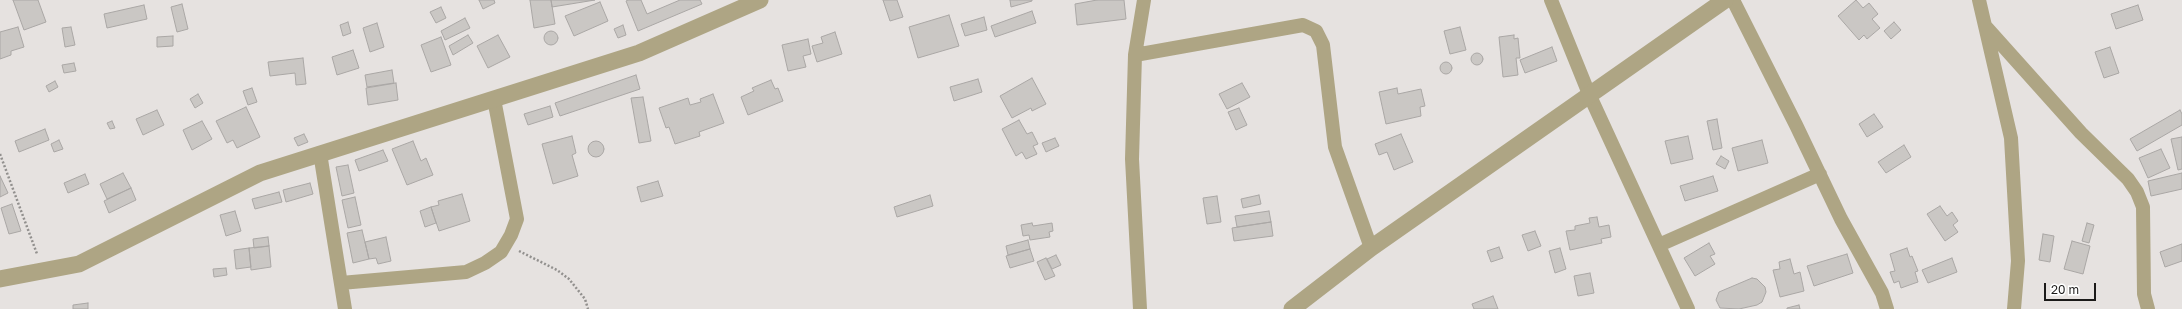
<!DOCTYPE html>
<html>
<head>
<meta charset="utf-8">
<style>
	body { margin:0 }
	#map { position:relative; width:2182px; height:309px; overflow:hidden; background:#e6e2e0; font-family:"Golos Text",sans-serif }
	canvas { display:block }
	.scale { position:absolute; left:2044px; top:283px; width:52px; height:18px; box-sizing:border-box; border:2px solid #1b1a19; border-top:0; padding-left:5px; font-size:12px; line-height:14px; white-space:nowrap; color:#1b1a19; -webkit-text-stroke:3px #fff; paint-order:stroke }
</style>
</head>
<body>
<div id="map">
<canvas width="2182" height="309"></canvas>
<div class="scale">20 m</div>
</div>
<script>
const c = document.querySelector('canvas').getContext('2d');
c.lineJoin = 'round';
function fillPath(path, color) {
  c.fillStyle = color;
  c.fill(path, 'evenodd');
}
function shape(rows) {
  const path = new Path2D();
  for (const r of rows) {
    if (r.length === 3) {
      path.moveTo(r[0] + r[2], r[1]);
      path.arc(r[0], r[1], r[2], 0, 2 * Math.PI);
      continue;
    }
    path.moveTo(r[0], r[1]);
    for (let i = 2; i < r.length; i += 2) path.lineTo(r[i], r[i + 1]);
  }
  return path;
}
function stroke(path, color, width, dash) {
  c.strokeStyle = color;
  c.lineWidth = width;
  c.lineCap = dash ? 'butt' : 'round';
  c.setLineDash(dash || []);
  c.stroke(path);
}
const building = shape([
	[13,0,38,0,46,22,24,30,13,0],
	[479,0,494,0,495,3,483,9,479,0],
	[530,0,551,0,555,24,534,28,530,0],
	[551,0,595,0,552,7,551,0],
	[628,0,641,0,647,14,680,0,700,0,702,4,638,31,626,1,628,0],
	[883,0,897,0,903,17,890,21,883,0],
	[1010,0,1032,0,1032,1,1011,7,1010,0],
	[1097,0,1124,0,1126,19,1077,25,1075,4,1097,0],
	[1856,0,1863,8,1869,3,1878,14,1872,19,1880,28,1867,39,1864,35,1859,40,1838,16,1856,0],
	[600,2,608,21,574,36,565,16,600,2],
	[182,4,188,29,177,32,171,7,182,4],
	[144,5,147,19,107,28,104,14,144,5],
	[2138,5,2143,20,2116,29,2111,14,2138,5],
	[441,7,446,18,436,23,430,12,441,7],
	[1032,11,1036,23,995,37,991,26,1032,11],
	[949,15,959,46,918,58,909,27,949,15],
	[984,17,987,30,965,36,961,24,984,17],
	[465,18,470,28,445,40,441,31,465,18],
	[348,22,351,33,343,36,340,25,348,22],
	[1894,22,1901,30,1891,39,1884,31,1894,22],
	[377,23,384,47,370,52,363,28,377,23],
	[623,25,626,35,618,38,614,29,623,25],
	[18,27,24,47,11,51,11,55,0,59,0,32,18,27],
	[71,27,75,45,65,47,62,28,71,27],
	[1460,27,1466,50,1450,54,1444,31,1460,27],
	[551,38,7],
	[835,32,842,54,817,62,812,46,823,43,821,37,835,32],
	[468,35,473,43,453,55,449,46,468,35],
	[498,35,510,57,488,68,477,46,498,35],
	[1514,35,1514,39,1518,38,1520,58,1516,58,1518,75,1503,77,1499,37,1514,35],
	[173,36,173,46,157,47,157,37,173,36],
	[441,37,451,65,431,72,421,45,441,37],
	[808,39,811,54,803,56,806,67,788,71,782,45,808,39],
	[1552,47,1557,61,1525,73,1520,60,1552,47],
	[2110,47,2119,73,2104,78,2095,52,2110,47],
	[353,50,359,68,337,75,332,57,353,50],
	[1477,59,6],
	[303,58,306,84,296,85,295,73,270,76,268,62,303,58],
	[1446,68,6],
	[74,63,76,71,64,73,62,65,74,63],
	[392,70,394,83,367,87,365,75,392,70],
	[636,75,640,89,560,116,555,103,636,75],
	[1032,78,1046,104,1032,111,1031,108,1012,118,1000,96,1032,78],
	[978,79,982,92,954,101,950,87,978,79],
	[771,80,775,89,778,88,783,101,748,115,741,97,754,91,752,88,771,80],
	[55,81,58,87,49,92,46,86,55,81],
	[396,83,398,100,368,105,366,88,396,83],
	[1242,83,1250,97,1227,109,1219,94,1242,83],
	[252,88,257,102,248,105,243,91,252,88],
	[1397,88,1398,94,1421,89,1425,106,1420,107,1421,116,1386,124,1379,92,1397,88],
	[198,94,203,103,195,108,190,99,198,94],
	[713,94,724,123,699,132,700,136,675,144,669,127,666,128,659,108,688,98,690,105,701,102,700,99,713,94],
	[643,97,651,141,639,143,631,98,643,97],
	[550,106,553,117,528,125,524,114,550,106],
	[246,107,260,137,237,148,233,140,227,143,216,121,246,107],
	[1239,108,1247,125,1236,130,1228,112,1239,108],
	[157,110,164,125,143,135,136,119,157,110],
	[2180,110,2182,114,2182,125,2137,151,2130,139,2180,110],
	[1874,114,1883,127,1867,137,1859,124,1874,114],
	[1717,119,1722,148,1713,150,1707,121,1717,119],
	[1019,120,1027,134,1032,132,1038,144,1033,146,1037,154,1026,159,1022,152,1016,156,1002,129,1019,120],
	[112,121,115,128,110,129,107,123,112,121],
	[202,121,212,139,192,150,183,130,202,121],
	[45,129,49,140,19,152,15,141,45,129],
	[304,134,308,142,298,146,294,138,304,134],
	[1401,134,1413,162,1394,170,1387,152,1379,155,1375,144,1401,134],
	[572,136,576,153,572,155,578,176,553,184,542,144,572,136],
	[1688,136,1693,159,1671,164,1665,141,1688,136],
	[2182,137,2182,169,2178,170,2171,139,2182,137],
	[1055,138,1059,146,1046,152,1042,143,1055,138],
	[59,140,63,149,54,152,51,144,59,140],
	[1762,140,1768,163,1738,171,1732,148,1762,140],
	[413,141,421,161,426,158,433,175,407,185,392,149,413,141],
	[596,149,8],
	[1904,145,1911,157,1886,173,1878,162,1904,145],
	[2161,149,2170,168,2148,178,2139,158,2161,149],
	[383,150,388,161,359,171,355,160,383,150],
	[1721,156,1729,161,1725,169,1716,164,1721,156],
	[348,165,354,193,342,196,336,167,348,165],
	[123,173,131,188,107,199,100,184,123,173],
	[2182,173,2182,189,2151,196,2148,181,2182,173],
	[85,174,89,184,68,193,64,183,85,174],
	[0,176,8,193,0,197,0,176],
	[1713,176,1718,191,1685,201,1680,186,1713,176],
	[658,181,663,196,641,202,637,187,658,181],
	[310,183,313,194,286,202,283,190,310,183],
	[131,188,136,200,109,213,104,201,131,188],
	[279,192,282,202,255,209,252,199,279,192],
	[462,194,470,221,439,231,431,207,439,205,438,201,462,194],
	[930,195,933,206,897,217,894,207,930,195],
	[1259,195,1261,204,1243,208,1241,199,1259,195],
	[1217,196,1221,222,1207,224,1203,198,1217,196],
	[355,197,361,225,348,228,342,200,355,197],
	[12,204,21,231,9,234,1,208,12,204],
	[1940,206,1947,216,1952,212,1958,221,1953,225,1958,232,1945,241,1927,214,1940,206],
	[431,207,436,223,425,227,420,211,431,207],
	[235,211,241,231,226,236,220,215,235,211],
	[1269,211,1271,222,1237,227,1235,216,1269,211],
	[1597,217,1599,227,1609,225,1611,237,1601,239,1602,243,1570,250,1566,231,1575,230,1575,226,1590,223,1589,218,1597,217],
	[1271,222,1273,236,1234,241,1232,228,1271,222],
	[1032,223,1033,226,1052,223,1053,231,1049,232,1050,237,1030,240,1029,235,1023,236,1021,225,1032,223],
	[2087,223,2094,225,2089,243,2082,241,2087,223],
	[362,230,369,259,353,263,347,233,362,230],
	[1535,231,1541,246,1528,251,1522,235,1535,231],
	[2043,234,2054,236,2050,262,2039,260,2043,234],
	[268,237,269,246,254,248,253,239,268,237],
	[386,237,391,261,378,264,376,258,369,259,365,242,386,237],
	[1028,240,1030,249,1008,255,1006,246,1028,240],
	[2072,241,2090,246,2083,274,2064,269,2072,241],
	[1709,243,1715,254,1710,256,1715,264,1695,276,1684,258,1709,243],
	[2182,244,2182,261,2165,267,2160,252,2182,244],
	[269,246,271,267,251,270,249,248,269,246],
	[1499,247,1503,258,1491,262,1487,251,1499,247],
	[249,248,251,267,236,269,234,250,249,248],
	[1560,248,1566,269,1555,273,1549,251,1560,248],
	[1907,248,1910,257,1912,256,1918,271,1915,272,1918,282,1901,288,1899,281,1894,283,1890,272,1895,271,1890,254,1907,248],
	[1030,249,1034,261,1010,268,1006,256,1030,249],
	[1847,254,1853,273,1814,286,1807,266,1847,254],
	[1056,255,1061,265,1052,269,1047,259,1056,255],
	[1046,258,1055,276,1045,280,1037,262,1046,258],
	[1952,258,1957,272,1928,283,1922,270,1952,258],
	[1790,259,1794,274,1800,272,1804,291,1780,297,1773,270,1780,269,1779,262,1790,259],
	[226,268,227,275,214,277,213,269,226,268],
	[1590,273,1594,293,1578,296,1574,276,1590,273],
	[1752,278,1757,279,1765,287,1766,292,1762,302,1757,305,1739,309,1720,308,1716,300,1719,292,1752,278],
	[1493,296,1498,309,1474,309,1472,304,1493,296],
	[88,303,88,309,73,309,73,305,88,303],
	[1799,305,1800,309,1787,309,1787,308,1799,305]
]);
const path = shape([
	[0,154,37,254],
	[519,251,557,270,569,279,585,299,588,309]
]);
const minor = shape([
	[1551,0,1589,94,1688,309],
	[1733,0,1796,125,1841,219,1882,293,1887,309],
	[1979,0,2011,138,2018,261,2014,309],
	[1986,27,2081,133,2128,179,2137,192,2143,207,2144,294,2148,309],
	[1135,55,1303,25,1316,31,1323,45,1335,147,1371,248],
	[320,153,345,309],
	[1659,245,1820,174],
	[341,283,466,272,485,263,501,252,511,235,517,219,494,99],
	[1140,309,1132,159,1135,55,1144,0]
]);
const tertiary = shape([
	[0,279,79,264,260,173,639,53,760,0],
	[1292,309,1371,248,1725,0]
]);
fillPath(building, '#cac7c4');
stroke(building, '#aaa7a5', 1);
stroke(path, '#92908e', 2.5, [2, 2]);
stroke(minor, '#aea584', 14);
stroke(tertiary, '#aea584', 17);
</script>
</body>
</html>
